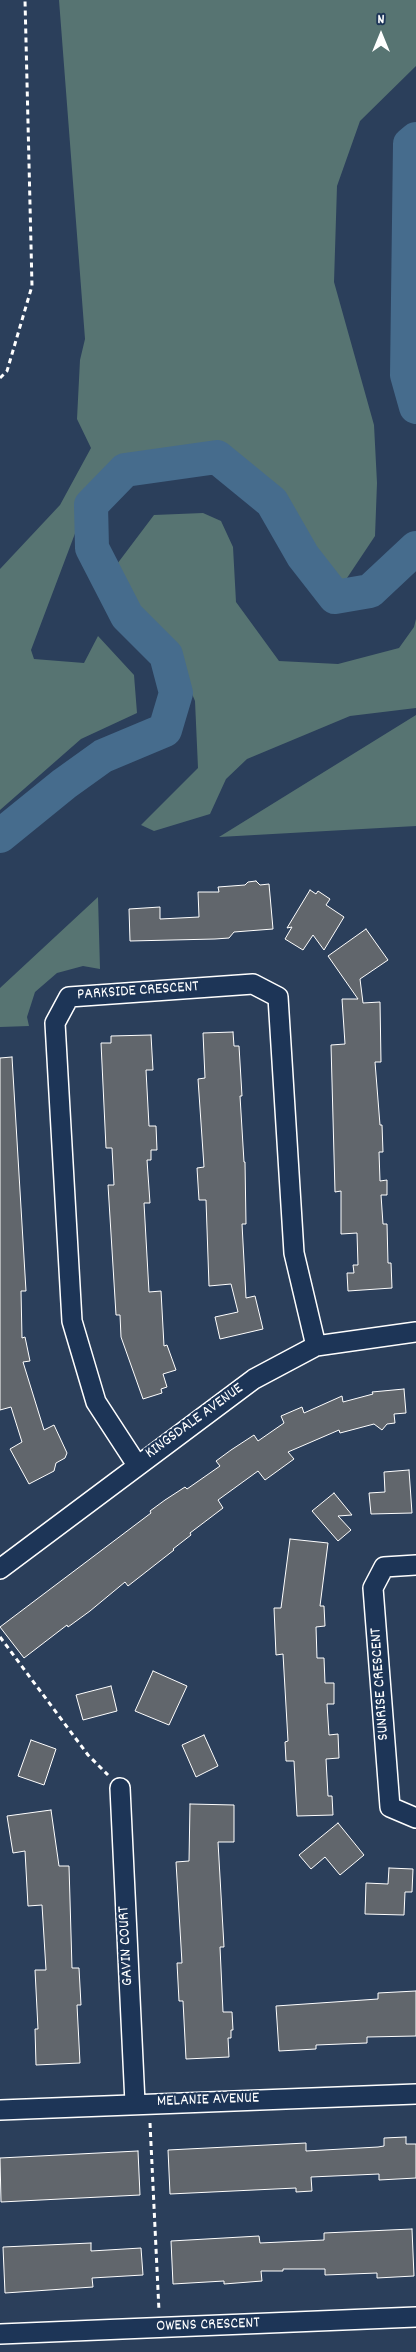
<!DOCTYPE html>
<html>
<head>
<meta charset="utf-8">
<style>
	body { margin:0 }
	#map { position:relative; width:416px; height:2352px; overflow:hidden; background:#2b3f5b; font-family:Dekko,sans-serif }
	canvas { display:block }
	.north { position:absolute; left:356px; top:10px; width:50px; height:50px; -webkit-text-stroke:4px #1d3557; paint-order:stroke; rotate:0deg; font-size:14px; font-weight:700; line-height:20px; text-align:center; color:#fff }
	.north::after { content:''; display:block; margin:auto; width:18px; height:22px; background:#fff; clip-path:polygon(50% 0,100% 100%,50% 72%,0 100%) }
</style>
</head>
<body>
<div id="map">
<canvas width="416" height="2352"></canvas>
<div class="north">N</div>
</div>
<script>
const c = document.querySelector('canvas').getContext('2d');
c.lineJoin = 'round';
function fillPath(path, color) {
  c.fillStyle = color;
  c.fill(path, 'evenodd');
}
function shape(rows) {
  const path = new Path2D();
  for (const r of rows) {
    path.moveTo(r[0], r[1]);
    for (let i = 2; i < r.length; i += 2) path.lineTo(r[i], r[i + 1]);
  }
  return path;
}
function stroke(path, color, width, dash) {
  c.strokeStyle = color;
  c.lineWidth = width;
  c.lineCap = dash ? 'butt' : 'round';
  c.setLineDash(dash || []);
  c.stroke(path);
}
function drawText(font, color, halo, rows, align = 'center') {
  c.font = font + ' Dekko,sans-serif';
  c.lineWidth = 4.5;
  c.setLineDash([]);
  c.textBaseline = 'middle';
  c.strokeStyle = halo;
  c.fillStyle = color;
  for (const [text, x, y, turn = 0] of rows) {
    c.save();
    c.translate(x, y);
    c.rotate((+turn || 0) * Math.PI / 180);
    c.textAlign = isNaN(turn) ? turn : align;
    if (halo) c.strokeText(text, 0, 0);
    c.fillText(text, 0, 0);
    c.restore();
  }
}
const green = shape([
	[59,0,416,0,416,66,360,121,337,186,334,282,374,425,377,483,375,536,345,581,325,590,306,578,242,477,219,458,165,457,100,485,85,507,31,650,34,659,84,663,98,636,134,675,137,713,81,739,0,810,0,569,60,505,91,448,77,419,80,360,85,339],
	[203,513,221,521,233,547,236,602,279,661,338,664,399,648,414,627,416,619,416,708,350,716,247,759,226,779,210,814,154,831,141,825,198,768,195,701,180,665,153,652,120,611,108,576,154,515],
	[416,715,416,826,219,837],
	[98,897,100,969,83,966,57,973,35,992,27,1017,29,1026,0,1027,0,988]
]);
const river = shape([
	[416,139,410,144,407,375,416,407],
	[0,836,64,784,103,756,165,730,176,693,166,655,127,616,92,548,91,505,125,470,217,457,272,502,303,556,335,597,370,591,416,548]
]);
const building = shape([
	[256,881,260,885,269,884,273,929,234,932,229,938,215,939,130,941,129,909,160,907,160,919,199,917,198,892,219,892,218,887,245,885,248,882,256,881],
	[310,890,316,894,318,891,330,899,326,905,344,917,324,950,313,935,303,950,285,939,292,927,287,928,310,890],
	[366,929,388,960,360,979,363,1003,380,1002,381,1062,375,1062,380,1125,382,1125,383,1152,379,1152,380,1181,387,1180,387,1195,381,1195,383,1224,387,1224,388,1263,391,1263,392,1288,348,1291,347,1273,354,1273,353,1265,358,1265,357,1233,341,1234,341,1191,335,1192,331,1045,345,1044,342,999,358,999,328,956,366,929],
	[233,1032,234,1046,239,1046,242,1096,240,1096,244,1162,245,1162,246,1224,242,1224,246,1298,255,1296,263,1329,220,1339,215,1317,238,1312,231,1284,209,1286,206,1200,199,1200,197,1168,204,1167,198,1079,205,1078,203,1033,233,1032],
	[151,1035,153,1070,146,1070,149,1126,156,1126,157,1150,151,1150,151,1160,147,1160,150,1203,144,1203,149,1292,161,1291,164,1346,167,1345,176,1370,163,1374,167,1387,161,1389,162,1393,143,1399,121,1337,120,1315,116,1315,108,1185,114,1185,112,1148,106,1148,101,1043,111,1043,111,1036,151,1035],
	[12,1057,26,1291,21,1291,22,1338,25,1337,30,1361,23,1362,44,1430,54,1425,67,1453,65,1458,56,1463,54,1471,29,1484,10,1449,22,1442,11,1407,0,1410,0,1058,12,1057],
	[404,1389,406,1413,394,1414,395,1423,387,1424,382,1430,374,1424,340,1433,339,1430,288,1452,294,1459,265,1480,258,1471,218,1500,223,1508,190,1533,191,1535,173,1549,174,1550,128,1586,125,1582,90,1611,68,1627,67,1625,24,1658,0,1627,151,1513,150,1511,165,1500,185,1487,187,1489,220,1466,216,1461,231,1450,254,1435,258,1441,284,1423,281,1416,302,1407,304,1413,342,1396,343,1402,373,1394,372,1392,404,1389],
	[409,1470,412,1513,371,1514,369,1493,385,1492,384,1472,409,1470],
	[334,1493,352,1515,338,1516,351,1530,338,1541,312,1511,334,1493],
	[290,1539,328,1543,320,1606,324,1606,325,1626,316,1627,317,1658,324,1658,325,1683,334,1683,334,1704,327,1704,329,1735,338,1734,339,1758,326,1759,328,1796,332,1796,333,1815,297,1816,294,1761,286,1761,285,1742,288,1741,283,1654,276,1655,274,1608,281,1608,290,1539],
	[153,1671,187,1686,169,1725,135,1711,153,1671],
	[111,1686,117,1711,83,1720,76,1695,111,1686],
	[204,1735,218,1766,196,1777,182,1745,204,1735],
	[31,1740,56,1749,44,1785,18,1776,31,1740],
	[190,1804,234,1805,234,1842,218,1842,224,1947,220,1947,223,2012,232,2012,233,2030,231,2030,231,2038,228,2038,229,2057,186,2059,183,2001,179,2001,177,1963,182,1963,176,1862,189,1861,190,1804],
	[51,1810,59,1866,69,1866,72,1968,79,1968,81,2005,77,2005,80,2063,36,2065,35,2029,38,2029,35,1970,46,1970,42,1905,28,1906,25,1851,13,1853,7,1816,51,1810],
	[338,1823,364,1855,340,1875,325,1857,311,1869,299,1855,338,1823],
	[389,1868,413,1869,412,1892,405,1892,404,1915,365,1914,366,1883,388,1884,389,1868],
	[416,1991,416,2036,367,2037,367,2043,316,2045,316,2049,279,2051,276,2006,378,1999,378,1993,416,1991],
	[406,2137,406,2144,416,2144,416,2178,379,2180,379,2174,311,2177,312,2191,296,2192,296,2188,170,2194,168,2150,306,2143,306,2151,378,2147,384,2146,384,2138,406,2137],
	[138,2151,140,2195,1,2202,0,2158,138,2151],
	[412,2229,414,2276,377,2278,377,2273,325,2275,325,2269,283,2269,283,2271,261,2271,262,2281,224,2284,224,2281,173,2284,171,2241,259,2236,260,2243,324,2240,324,2233,412,2229],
	[91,2243,91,2251,141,2248,143,2275,92,2278,93,2287,5,2293,3,2247,91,2243]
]);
const path = shape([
	[0,378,7,371,32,286,25,0],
	[0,1637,88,1755,108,1775],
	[150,2123,159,2311]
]);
const street = shape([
	[137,1465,96,1402,72,1321,55,1023,69,997,253,984,278,997,294,1253,316,1346],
	[416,1565,384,1567,373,1588,390,1807,416,1818],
	[0,1569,254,1379,316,1346,416,1332],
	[120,1788,135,2103],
	[0,2110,416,2094],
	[0,2334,416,2317]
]);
const streetNames = [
	["PARKSIDE CRESCENT",138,992,-4],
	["KINGSDALE AVENUE",195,1422,-36],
	["SUNRISE CRESCENT",381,1684,-94],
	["GAVIN COURT",127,1946,-93],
	["MELANIE AVENUE",208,2101,-2],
	["OWENS CRESCENT",208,2326,-2]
];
fillPath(green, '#577472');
stroke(river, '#466c8d', 34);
fillPath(building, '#61666c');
stroke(building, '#fff', 1);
stroke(street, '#fff', 22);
stroke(path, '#fff', 3, [5, 4]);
stroke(street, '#1d3557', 19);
drawText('16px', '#fff', '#1d3557', streetNames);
</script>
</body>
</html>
